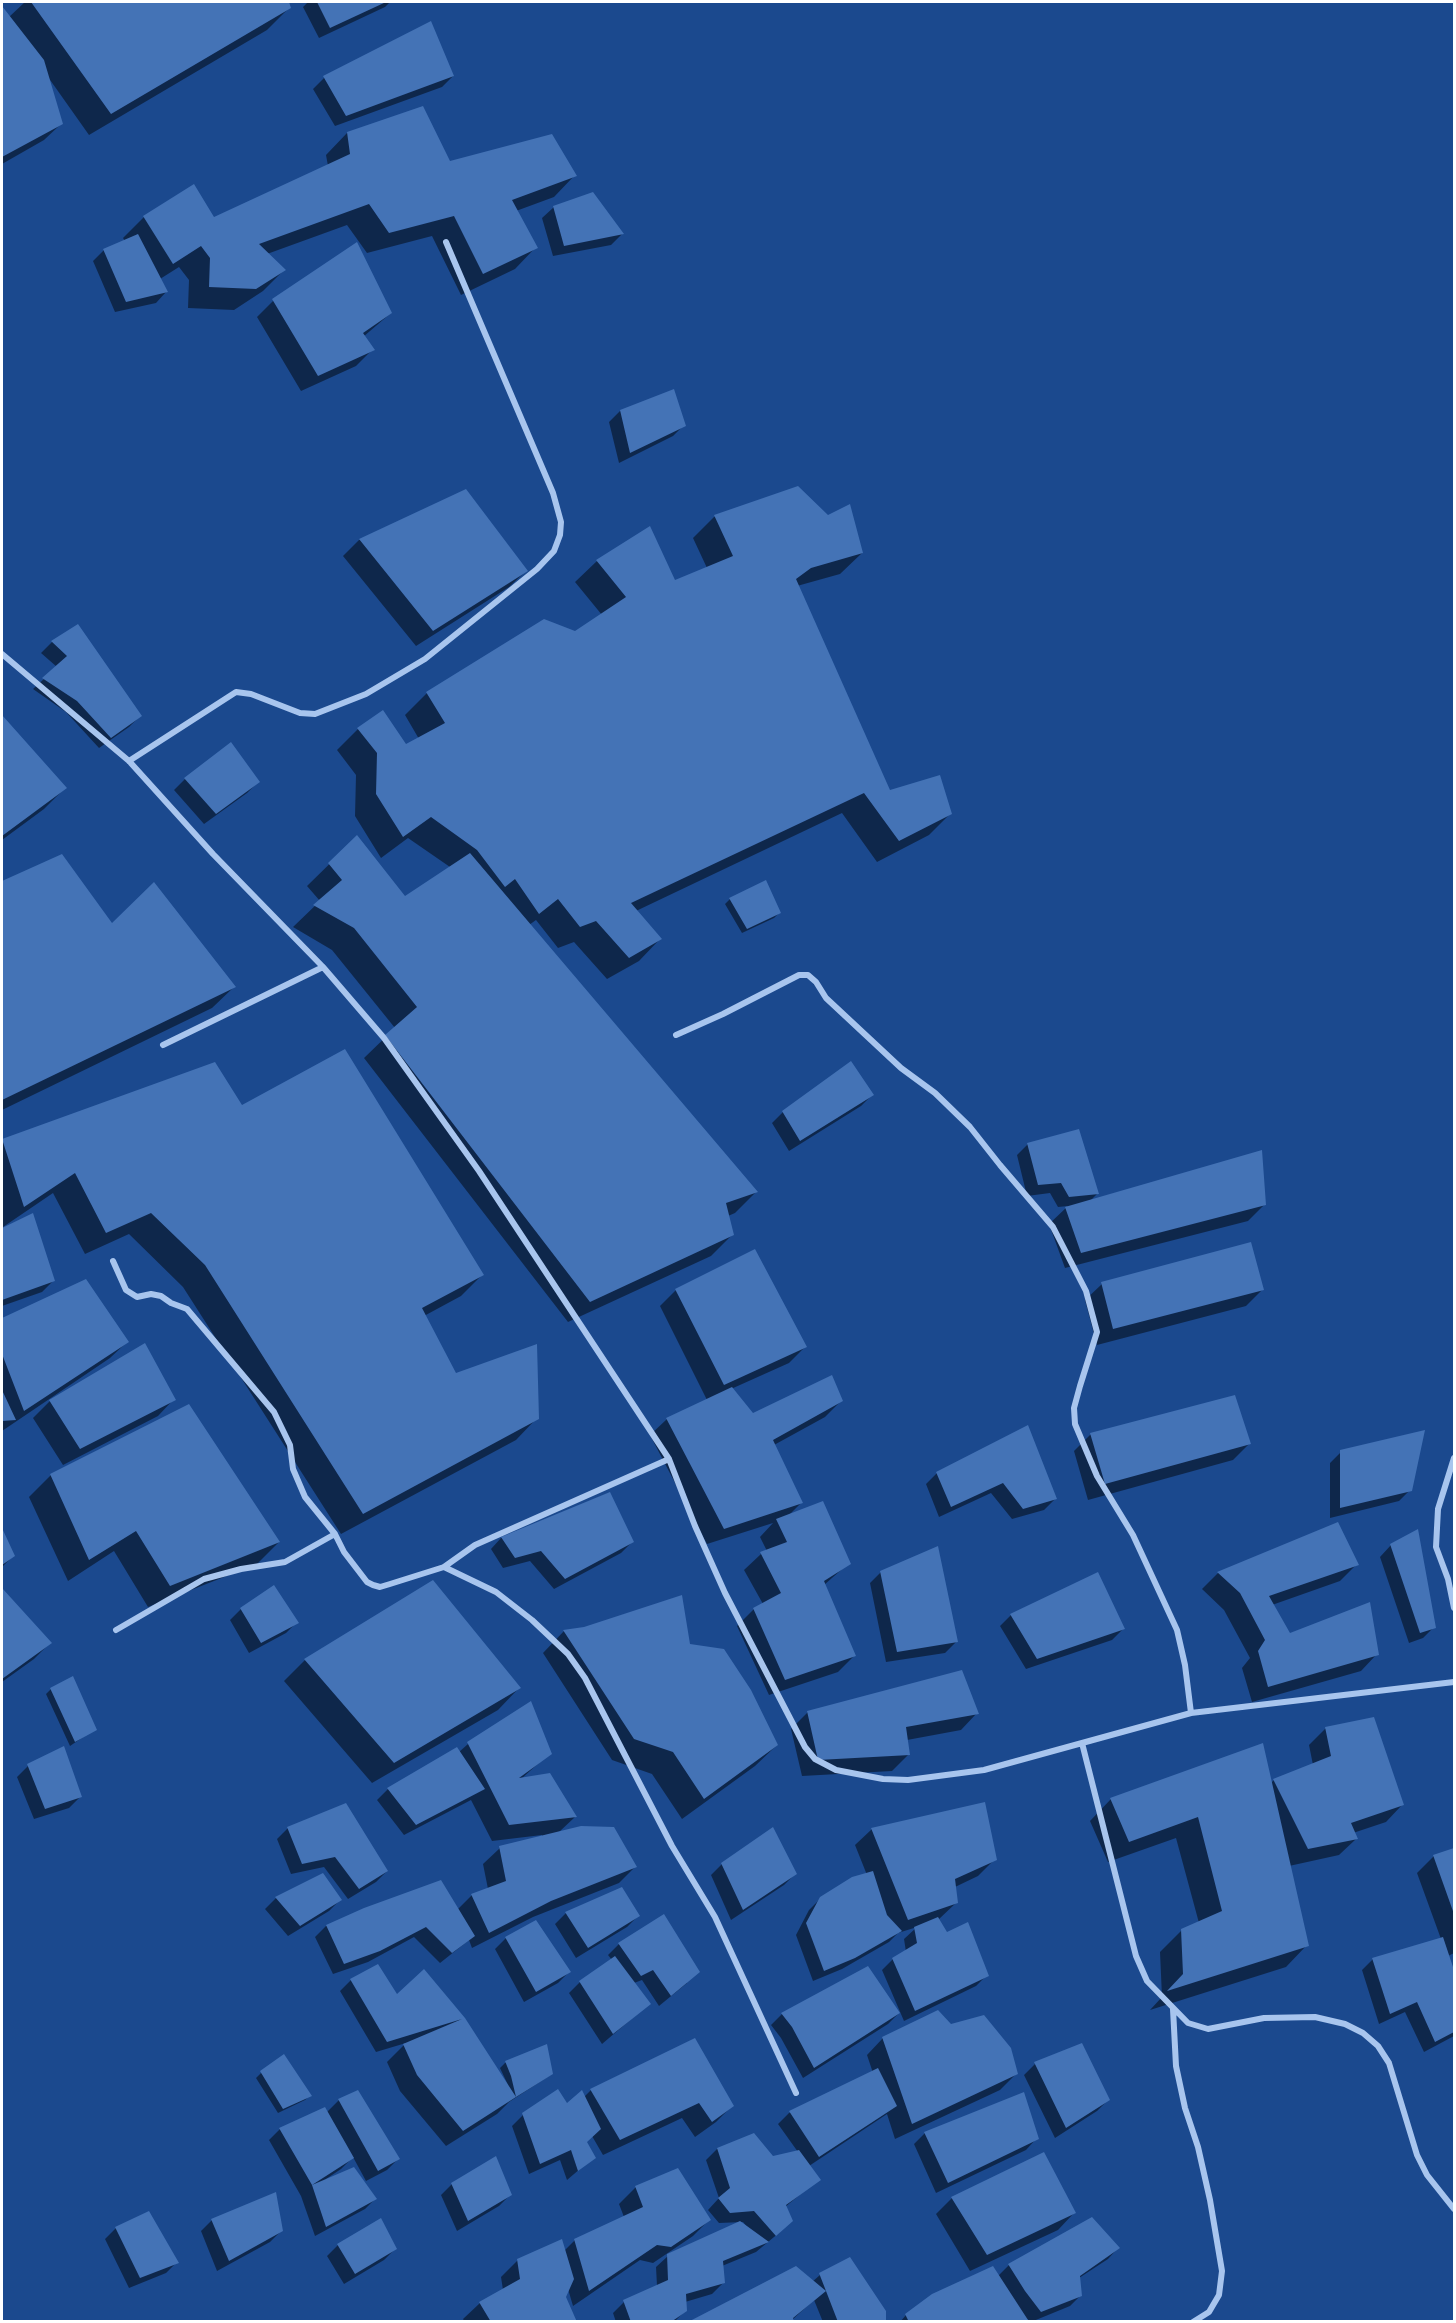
<!DOCTYPE html>
<html>
<head>
<meta charset="utf-8">
<style>
	body { margin:0 }
	#map { position:relative; width:1456px; height:2323px; overflow:hidden; background:#1b498e; font-family:"IBM Plex Sans",sans-serif }
	canvas { display:block }
	.frame { position:absolute; inset:0; border:3px solid #fff; pointer-events:none }
</style>
</head>
<body>
<div id="map">
<canvas width="1456" height="2323"></canvas>
<div class="frame"></div>
</div>
<script>
const c = document.querySelector('canvas').getContext('2d');
c.lineJoin = 'round';
function fillPath(path, color) {
  c.fillStyle = color;
  c.fill(path, 'evenodd');
}
function shape(rows) {
  const path = new Path2D();
  for (const r of rows) {
    path.moveTo(r[0], r[1]);
    for (let i = 2; i < r.length; i += 2) path.lineTo(r[i], r[i + 1]);
  }
  return path;
}
function stroke(path, color, width, dash) {
  c.strokeStyle = color;
  c.lineWidth = width;
  c.lineCap = dash ? 'butt' : 'round';
  c.setLineDash(dash || []);
  c.stroke(path);
}
const shadow = shape([
	[25,2,287,2,289,8,267,30,89,135,48,77,61,124,44,140,2,164,2,8,9,17],
	[308,2,390,2,385,7,319,38,303,7],
	[430,23,453,76,442,87,335,126,313,89,324,78],
	[347,133,449,162,575,175,554,197,516,211,536,247,515,269,461,295,432,236,367,253,347,225,267,254,284,270,263,291,234,310,188,308,189,280,179,267,160,279,166,292,156,303,115,312,93,261,104,250,125,241,123,238,144,217,213,219,328,166,326,155],
	[554,207,622,234,611,245,553,256,542,218],
	[273,301,391,313,363,337,373,349,356,366,301,391,257,317],
	[620,411,684,425,673,436,619,463,609,422],
	[798,488,862,553,840,574,797,586,889,792,951,813,929,835,877,862,842,813,636,911,660,939,639,961,607,979,574,942,558,948,536,920,529,925,756,1192,735,1213,728,1216,733,1234,711,1256,568,1322,364,1058,395,1028,332,950,293,927,320,901,307,886,357,837,405,898,450,867,408,838,381,858,355,816,356,775,337,750,358,729,406,746,419,739,405,715,427,693,544,621,575,633,602,615,575,582,597,561,674,581,707,568,693,538,714,517],
	[466,491,526,571,509,587,416,646,343,556,359,540],
	[78,626,140,716,129,727,99,748,66,712,33,689,57,667,41,653,52,642],
	[2,717,65,788,44,809,2,840],
	[231,745,258,782,247,793,204,824,174,790,185,779],
	[62,855,112,925,234,987,212,1008,2,1110,2,882],
	[730,899,779,913,774,918,742,933,725,904],
	[850,1063,872,1095,861,1106,789,1151,772,1123,783,1112],
	[242,1107,482,1275,461,1296,424,1316,455,1375,537,1418,516,1440,341,1534,183,1287,129,1234,85,1254,53,1193,3,1227,53,1281,42,1292,2,1306,3,1140],
	[1028,1144,1098,1193,1090,1201,1265,1204,1248,1221,1065,1268,1049,1224,1068,1206,1058,1207,1050,1193,1027,1196,1017,1155],
	[86,1281,127,1342,110,1358,2,1431,2,1320],
	[1102,1284,1263,1289,1246,1306,1097,1345,1085,1300],
	[676,1290,806,1346,789,1363,731,1389,753,1415,841,1401,825,1417,774,1445,801,1503,789,1515,849,1563,824,1585,854,1656,838,1672,769,1695,737,1626,754,1609,763,1604,744,1570,761,1554,767,1551,760,1537,773,1523,707,1544,650,1435,667,1419,707,1400,660,1306],
	[1234,1397,1249,1444,1233,1460,1088,1500,1074,1451,1090,1435],
	[174,1399,158,1416,63,1465,33,1418,50,1401],
	[188,1406,279,1542,257,1564,148,1607,114,1551,68,1581,29,1497,51,1475],
	[1027,1427,1055,1499,1044,1510,1012,1519,991,1493,939,1517,926,1484,937,1473],
	[1341,1452,1410,1490,1399,1501,1330,1518,1330,1463],
	[609,1493,632,1542,621,1553,554,1589,530,1561,503,1568,491,1549,501,1538],
	[1337,1524,1357,1564,1340,1581,1272,1605,1289,1635,1377,1654,1361,1671,1252,1702,1242,1668,1250,1658,1224,1610,1202,1589,1218,1573],
	[2,1531,13,1556,2,1567],
	[1391,1545,1434,1627,1423,1638,1409,1643,1380,1557],
	[881,1572,956,1642,945,1653,886,1662,870,1583],
	[2,1590,50,1643,34,1659,2,1682],
	[241,1609,297,1622,286,1633,249,1653,230,1620],
	[1011,1615,1123,1629,1112,1640,1026,1669,1000,1626],
	[564,1631,689,1645,777,1745,755,1766,682,1819,652,1774,612,1760,543,1653],
	[305,1660,519,1688,498,1710,372,1783,284,1681],
	[51,1689,95,1729,70,1746,46,1694],
	[530,1704,550,1753,521,1779,575,1817,558,1833,635,1867,619,1883,533,1917,472,1948,469,1940,440,1963,414,1937,368,1962,333,1974,315,1937,326,1926,457,1910,472,1895,488,1889,483,1864,500,1848,542,1837,542,1835,492,1841,471,1800,404,1835,377,1800,388,1789,459,1752,468,1744],
	[808,1712,977,1713,961,1730,907,1740,909,1754,892,1771,802,1776,791,1729],
	[1373,1719,1402,1805,1386,1822,1353,1833,1356,1839,1339,1855,1289,1866,1307,1945,1286,1967,1150,2010,1162,1997,1160,1952,1182,1930,1199,1923,1176,1838,1108,1862,1090,1821,1111,1799,1270,1784,1274,1780,1313,1765,1309,1745,1325,1729],
	[28,1766,80,1797,69,1808,34,1819,17,1777],
	[288,1828,387,1871,376,1882,348,1899,324,1867,291,1874,277,1839],
	[872,1829,995,1859,978,1876,955,1887,957,1902,938,1920,947,1933,987,1975,976,1986,904,2021,882,1970,893,1959,906,1952,904,1939,917,1927,898,1933,889,1942,842,1969,813,1981,796,1935,809,1910,821,1898,867,1875,855,1845],
	[1454,1849,1454,1953,1448,1956,1454,1974,1454,2036,1424,2052,1405,2012,1379,2024,1362,1970,1373,1959,1441,1939,1417,1873,1434,1856],
	[722,1864,795,1874,784,1885,731,1920,711,1875],
	[622,1889,638,1916,627,1927,576,1958,555,1924,566,1913],
	[276,1898,340,1900,329,1911,288,1936,265,1909],
	[506,1938,569,1972,558,1983,524,2002,495,1949],
	[619,1944,687,1983,659,2006,642,1980,634,1983,649,2004,602,2044,569,1993,580,1982,612,1960,608,1955],
	[351,1980,463,2019,506,2086,508,2085,500,2068,505,2063,545,2046,552,2074,509,2102,497,2114,446,2146,400,2091,387,2062,406,2043,376,2052,340,1991],
	[899,2013,888,2024,803,2078,781,2038,771,2025,782,2014],
	[951,2026,1017,2073,1000,2090,895,2139,887,2114,809,2166,819,2179,785,2207,780,2232,756,2252,722,2266,723,2283,712,2294,685,2302,686,2310,674,2322,616,2322,613,2313,624,2302,657,2286,656,2267,668,2256,748,2228,743,2222,719,2223,708,2210,719,2198,706,2160,717,2149,753,2135,772,2158,798,2152,778,2124,789,2113,873,2073,867,2055,883,2038],
	[1035,2064,1108,2100,1097,2111,1055,2138,1024,2075],
	[261,2073,310,2095,305,2100,278,2113,256,2078],
	[591,2090,732,2106,716,2122,695,2137,682,2118,603,2155,592,2136,586,2142,594,2157,567,2180,560,2160,529,2174,512,2126,523,2115,567,2106,584,2097],
	[339,2100,398,2159,387,2170,366,2181,353,2157,341,2169,326,2179,375,2199,365,2209,315,2236,301,2196,269,2140,280,2129,326,2113],
	[925,2133,1037,2138,1026,2150,936,2193,914,2144],
	[452,2184,510,2195,499,2206,457,2231,441,2195],
	[636,2187,709,2220,693,2236,653,2263,640,2260,573,2306,568,2289,564,2297,575,2322,465,2322,463,2319,480,2303,503,2290,501,2277,518,2260,564,2251,575,2240,624,2217,619,2204],
	[952,2198,1074,2213,1058,2230,970,2271,936,2214],
	[212,2220,282,2230,270,2242,217,2271,201,2231],
	[116,2228,177,2262,166,2273,129,2288,105,2239],
	[338,2245,395,2249,384,2260,344,2284,327,2256],
	[1118,2248,1108,2259,1079,2278,1081,2295,1070,2306,1031,2322,1027,2319,1025,2322,900,2322,906,2315,998,2276,1009,2265],
	[849,2259,885,2322,823,2322,814,2300,792,2320,691,2322,812,2282,820,2275]
]);
const building = shape([
	[31,2,289,2,291,8,111,114],
	[317,2,386,2,330,28],
	[2,6,44,60,63,124,2,157],
	[431,21,454,76,346,116,323,76],
	[423,106,450,161,552,134,577,176,512,200,538,248,483,274,454,216,389,233,369,204,259,244,286,270,256,289,209,287,210,258,201,246,173,264,143,216,194,184,214,217,350,154,347,132],
	[593,192,624,234,564,246,553,206],
	[138,234,168,292,126,302,103,249],
	[357,242,392,313,363,333,375,350,318,376,272,299],
	[674,389,686,426,630,453,620,410],
	[798,486,828,515,850,504,863,553,811,568,796,579,890,790,940,775,952,814,899,841,864,793,631,903,662,939,629,958,596,921,580,927,558,899,539,914,515,879,505,887,477,850,431,817,403,837,376,794,377,753,357,728,383,710,406,744,445,723,426,692,544,619,575,631,626,597,596,560,650,526,675,580,733,556,714,515],
	[466,489,528,571,433,631,359,539],
	[78,624,142,716,111,738,77,701,42,678,67,656,51,641],
	[2,715,67,788,2,836],
	[231,742,260,782,216,814,184,778],
	[357,835,405,896,470,853,758,1192,726,1203,734,1235,590,1302,385,1035,417,1007,354,928,313,905,342,880,328,863],
	[62,854,112,923,154,882,236,987,2,1100,2,881],
	[766,880,781,913,747,929,729,898],
	[345,1049,484,1275,422,1308,456,1373,537,1344,539,1419,363,1514,205,1265,151,1213,106,1233,75,1173,24,1207,2,1139,215,1062,242,1105],
	[851,1061,874,1095,800,1141,782,1111],
	[1079,1129,1099,1194,1069,1197,1061,1183,1038,1185,1027,1143],
	[1262,1150,1266,1205,1081,1253,1065,1207],
	[33,1213,55,1281,2,1300,2,1228],
	[1251,1242,1264,1290,1113,1329,1101,1282],
	[755,1249,807,1347,724,1385,675,1289],
	[86,1279,129,1342,24,1411,2,1354,2,1318],
	[145,1343,176,1400,80,1449,49,1400],
	[832,1375,843,1401,773,1440,803,1503,724,1529,666,1418,732,1387,753,1413],
	[2,1390,16,1420,2,1421],
	[1235,1395,1251,1444,1105,1484,1090,1433],
	[189,1404,280,1542,170,1586,136,1531,89,1560,50,1474],
	[1028,1425,1057,1499,1023,1509,1003,1483,951,1507,936,1472],
	[1425,1430,1412,1491,1340,1508,1340,1450],
	[610,1492,634,1542,565,1579,541,1551,515,1558,501,1537],
	[823,1501,851,1564,824,1581,856,1656,785,1680,753,1608,781,1593,760,1552,787,1542,776,1519],
	[1338,1522,1359,1565,1269,1596,1290,1633,1370,1602,1379,1655,1268,1687,1258,1651,1265,1640,1240,1593,1217,1572],
	[2,1528,15,1556,2,1565],
	[1418,1529,1436,1628,1420,1633,1390,1544],
	[938,1546,958,1642,897,1652,880,1571],
	[1098,1572,1125,1629,1037,1659,1010,1614],
	[433,1580,521,1688,394,1763,304,1659],
	[274,1585,299,1623,261,1643,240,1608],
	[2,1588,52,1643,2,1679],
	[682,1595,690,1644,724,1649,751,1690,778,1745,704,1799,673,1752,634,1739,563,1630,584,1627],
	[962,1670,979,1714,906,1727,910,1755,818,1760,807,1711],
	[73,1676,97,1730,75,1742,50,1688],
	[531,1701,552,1754,519,1778,550,1773,577,1817,509,1825,467,1742],
	[1374,1717,1404,1805,1351,1823,1358,1839,1308,1849,1273,1779,1331,1756,1325,1727],
	[1263,1743,1309,1946,1167,1991,1183,1974,1181,1929,1222,1911,1198,1817,1129,1842,1110,1798],
	[64,1746,82,1797,45,1809,27,1764],
	[457,1747,485,1789,416,1825,387,1788],
	[985,1802,997,1860,955,1879,958,1903,908,1920,871,1828],
	[346,1803,388,1871,359,1889,335,1857,302,1864,287,1827],
	[581,1826,614,1827,637,1867,551,1901,489,1933,471,1894,506,1881,499,1846],
	[773,1827,797,1874,743,1910,721,1863],
	[1454,1848,1454,1914,1433,1855],
	[873,1871,887,1915,902,1931,855,1958,824,1971,806,1923,820,1897,852,1877],
	[323,1873,342,1900,300,1926,275,1897],
	[441,1880,475,1936,452,1953,426,1927,380,1951,344,1964,326,1925,364,1908],
	[622,1887,640,1916,588,1948,565,1912],
	[664,1914,700,1972,671,1996,653,1970,641,1976,618,1943],
	[938,1917,947,1932,968,1922,989,1976,915,2011,892,1958,917,1943,914,1927],
	[536,1920,571,1972,536,1992,505,1937],
	[1443,1937,1454,1970,1454,2032,1435,2042,1417,2002,1390,2014,1372,1958],
	[615,1956,651,2004,613,2034,579,1981],
	[378,1964,397,1994,424,1969,465,2018,516,2097,463,2131,417,2075,403,2044,462,2019,387,2042,350,1979],
	[868,1966,900,2013,814,2068,792,2027,781,2013],
	[938,2010,951,2024,984,2015,1011,2048,1018,2074,912,2124,882,2037],
	[695,2038,734,2106,712,2122,699,2103,620,2140,590,2089],
	[1082,2043,1110,2100,1066,2128,1034,2062],
	[547,2044,553,2074,516,2097,511,2076,505,2061],
	[284,2054,312,2096,283,2109,260,2071],
	[878,2068,897,2106,819,2157,789,2111],
	[558,2089,567,2103,582,2090,601,2129,587,2142,596,2158,578,2171,571,2150,540,2164,522,2113],
	[358,2090,400,2159,378,2171,338,2099],
	[1024,2092,1039,2139,948,2183,924,2132],
	[325,2107,354,2158,312,2185,279,2128],
	[754,2133,773,2156,799,2150,821,2180,786,2205,793,2221,776,2236,754,2211,730,2213,718,2198,730,2188,717,2148],
	[1044,2152,1076,2213,987,2255,951,2197],
	[496,2156,512,2195,468,2221,451,2183],
	[354,2167,377,2199,326,2227,312,2185],
	[678,2168,711,2220,671,2247,657,2245,589,2291,574,2239,643,2207,635,2186],
	[276,2192,283,2231,229,2261,211,2219],
	[149,2211,179,2263,140,2278,115,2227],
	[1092,2217,1120,2248,1080,2276,1082,2296,1041,2312,1025,2291,1008,2264],
	[381,2218,397,2249,355,2274,337,2244],
	[740,2221,769,2242,723,2261,725,2283,686,2294,687,2311,671,2322,631,2322,623,2300,668,2280,667,2254],
	[562,2239,574,2279,566,2297,577,2322,491,2322,479,2302,520,2279,517,2259],
	[850,2257,886,2311,886,2322,838,2322,826,2291,793,2318,794,2322,688,2322,796,2266,826,2291,819,2273],
	[993,2266,1028,2320,1026,2322,909,2322,905,2314,932,2294]
]);
const street = shape([
	[2,654,129,761,213,854,323,967,384,1038,479,1171,669,1459,695,1526,725,1593,805,1747,815,1759,836,1770,883,1779,908,1780,984,1770,1191,1713,1454,1682],
	[129,761,236,692,251,694,300,713,315,714,366,694,425,659,537,569,554,551,560,535,561,522,553,493,446,242],
	[676,1035,723,1014,799,975,808,975,816,982,826,998,901,1068,935,1093,970,1127,1000,1165,1053,1227,1086,1291,1097,1332,1080,1386,1074,1408,1075,1424,1097,1476,1133,1535,1177,1630,1185,1665,1191,1713],
	[163,1045,323,967],
	[113,1261,126,1290,137,1297,151,1294,161,1296,171,1303,187,1309,274,1412,290,1445,293,1469,305,1497,335,1534,344,1552,367,1582,373,1585,380,1587,390,1584,444,1567,475,1545,669,1459],
	[1454,1458,1438,1509,1436,1547,1448,1579,1454,1608],
	[444,1567,496,1592,532,1620,568,1654,585,1678,672,1846,715,1917,796,2093],
	[116,1630,204,1579,241,1569,285,1562,335,1534],
	[1082,1743,1136,1956,1147,1981,1188,2023,1208,2029,1264,2018,1315,2017,1345,2024,1363,2033,1378,2046,1389,2063,1417,2155,1427,2175,1454,2209],
	[1173,2009,1176,2066,1185,2108,1198,2147,1210,2200,1222,2271,1219,2295,1209,2312,1193,2322]
]);
fillPath(shadow, '#0007');
fillPath(building, '#4473b6');
stroke(street, '#a8c5ee', 6);
</script>
</body>
</html>
